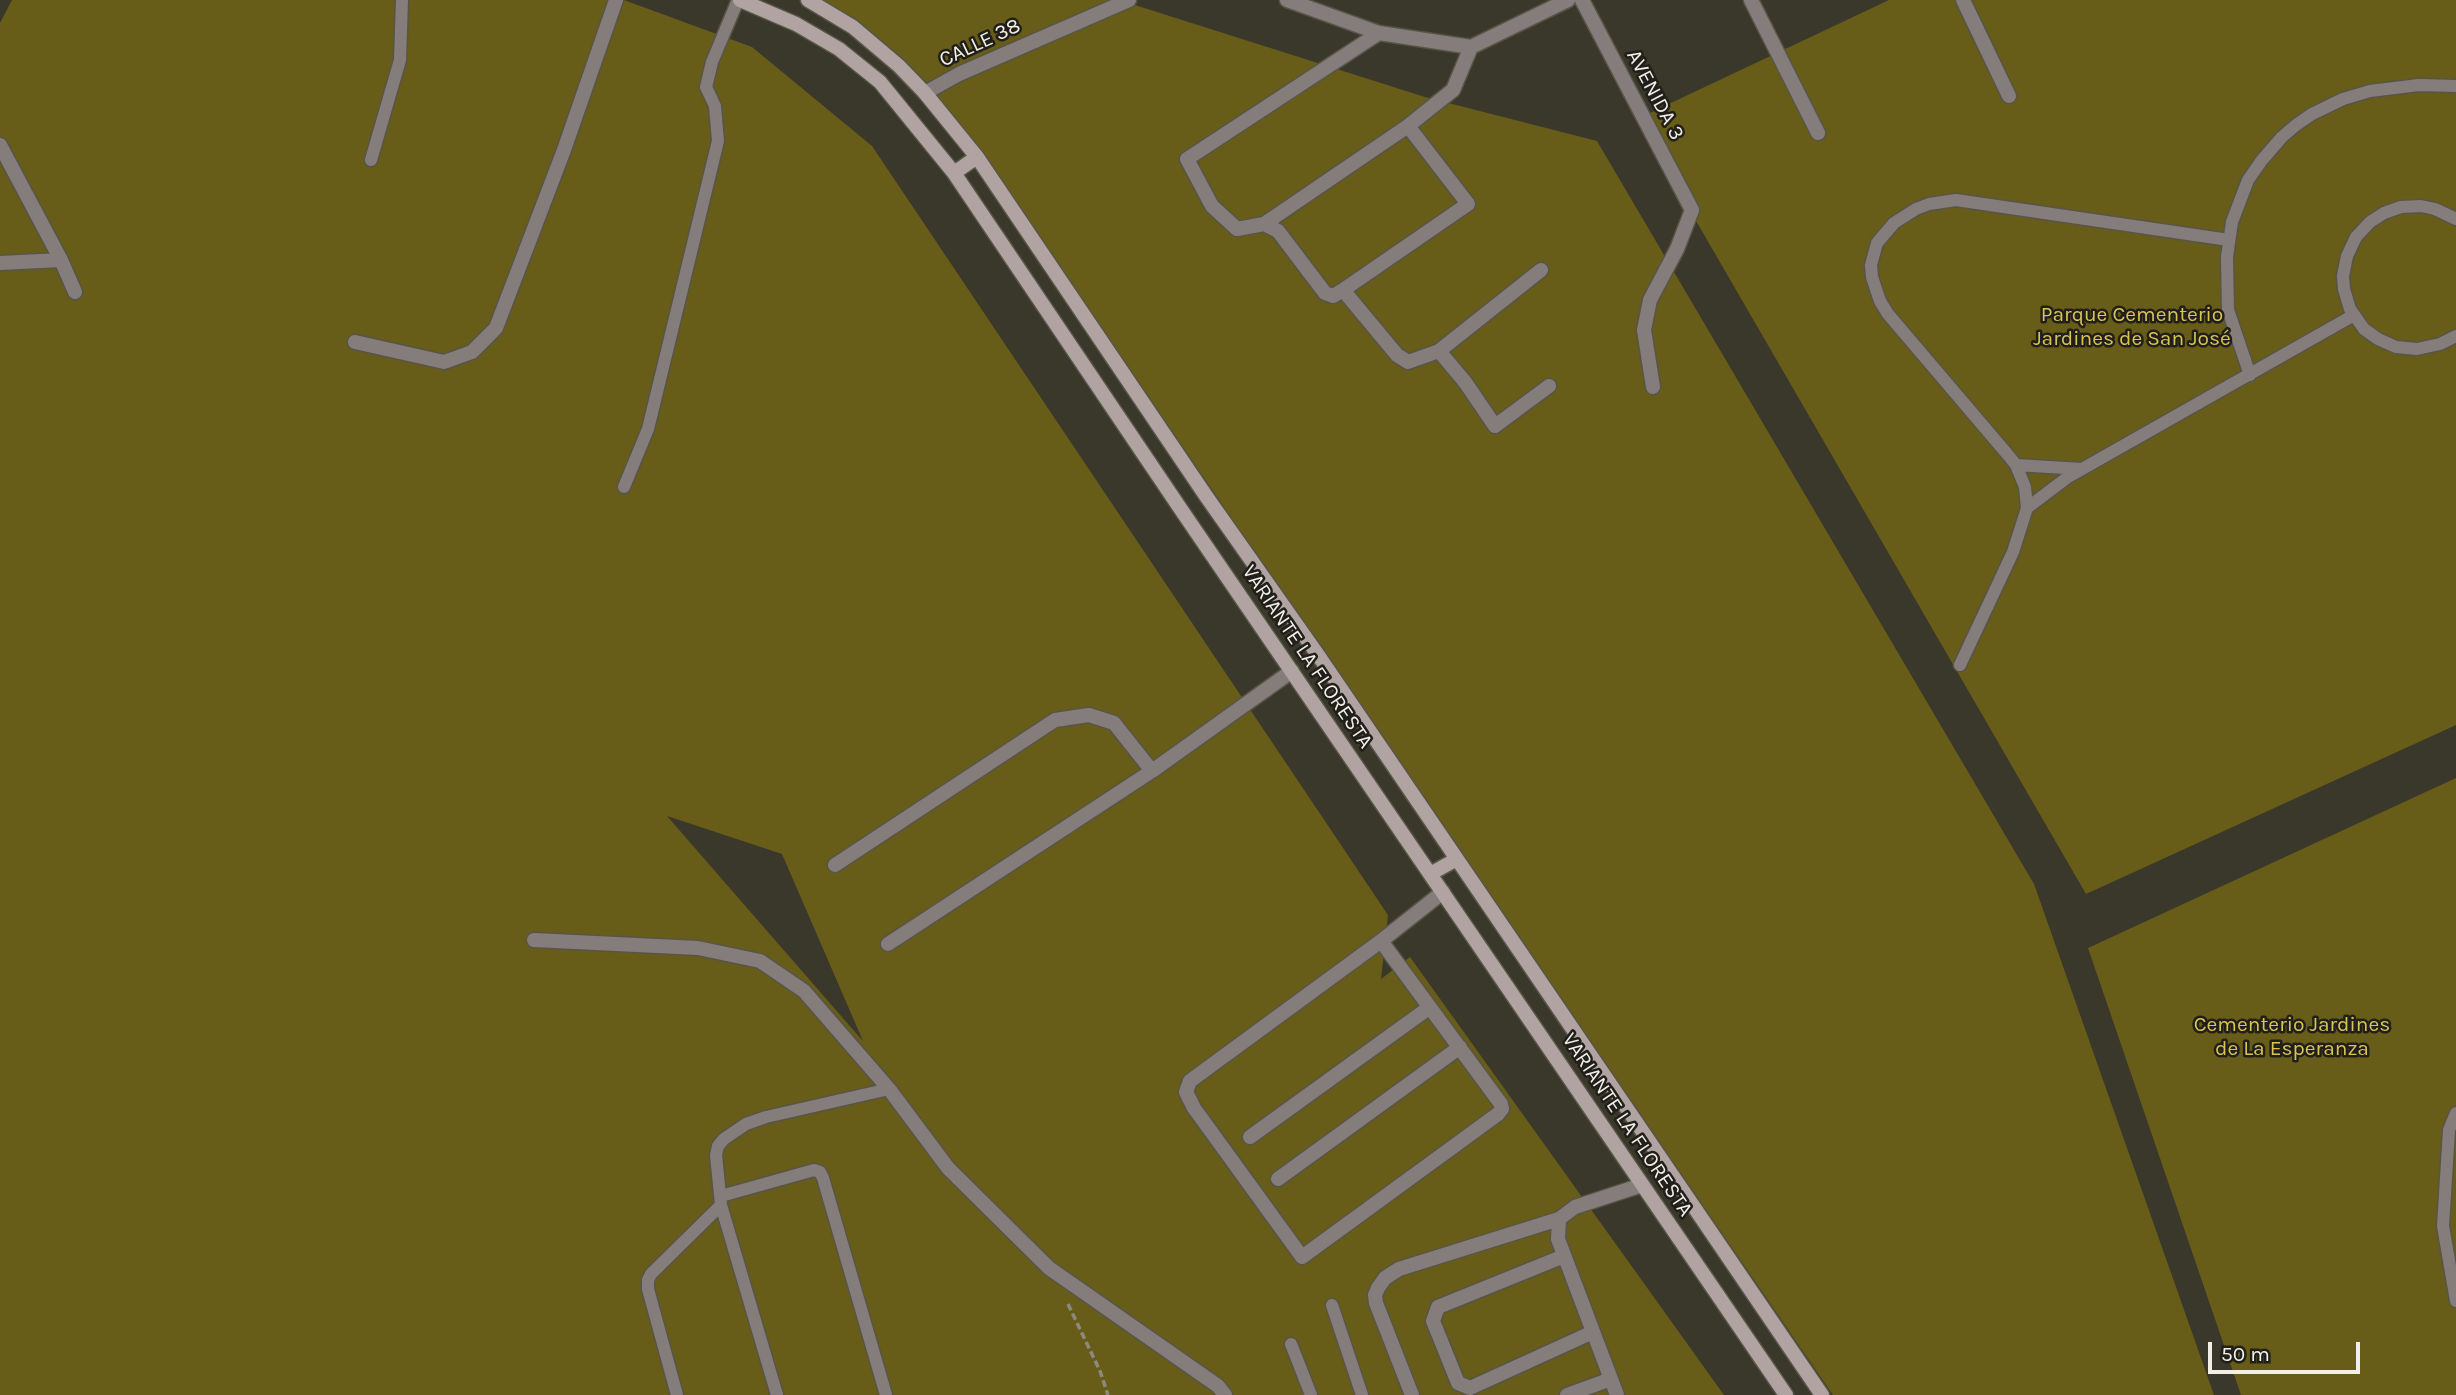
<!DOCTYPE html>
<html>
<head>
<meta charset="utf-8">
<style>
	body { margin:0 }
	#map { position:relative; width:2456px; height:1395px; overflow:hidden; background:#3a382a; font-family:Karla,sans-serif }
	canvas { display:block }
	.scale { position:absolute; left:2208px; top:1342px; width:152px; height:32px; box-sizing:border-box; border:4px solid #f1efe6; border-top:0; padding-left:9px; font-size:21px; line-height:24px; white-space:nowrap; color:#f1efe6; -webkit-text-stroke:5px #201f19; paint-order:stroke }
</style>
</head>
<body>
<div id="map">
<canvas width="2456" height="1395"></canvas>
<div class="scale">50 m</div>
</div>
<script>
const c = document.querySelector('canvas').getContext('2d');
c.lineJoin = 'round';
function fillPath(path, color) {
  c.fillStyle = color;
  c.fill(path, 'evenodd');
}
function shape(rows) {
  const path = new Path2D();
  for (const r of rows) {
    path.moveTo(r[0], r[1]);
    for (let i = 2; i < r.length; i += 2) path.lineTo(r[i], r[i + 1]);
  }
  return path;
}
function stroke(path, color, width, dash) {
  c.strokeStyle = color;
  c.lineWidth = width;
  c.lineCap = dash ? 'butt' : 'round';
  c.setLineDash(dash || []);
  c.stroke(path);
}
function drawText(font, color, halo, rows, align = 'center') {
  c.font = font + ' Karla,sans-serif';
  c.lineWidth = 5;
  c.setLineDash([]);
  c.textBaseline = 'middle';
  c.strokeStyle = halo;
  c.fillStyle = color;
  for (const [text, x, y, turn = 0] of rows) {
    c.save();
    c.translate(x, y);
    c.rotate((+turn || 0) * Math.PI / 180);
    c.textAlign = isNaN(turn) ? turn : align;
    if (halo) c.strokeText(text, 0, 0);
    c.fillText(text, 0, 0);
    c.restore();
  }
}
const green = shape([
	[12,0,624,0,752,47,872,146,1388,915,1381,979,1410,957,1724,1395,0,1395,0,23],
	[667,816,782,854,863,1041,862,1040],
	[821,0,1119,0,1425,97,1597,141,2034,884,2214,1395,1833,1395,1082,300,937,100],
	[1889,0,2456,0,2456,725,2086,894,1637,119],
	[2456,778,2456,1395,2241,1395,2088,948]
]);
const path = shape([
	[1068,1304,1100,1371,1108,1395]
]);
const lane = shape([
	[371,160,400,60,402,0],
	[2456,219,2435,209,2421,206,2401,207,2384,213,2370,222,2356,237,2347,256,2343,276,2344,289,2350,309,2364,329,2378,339,2396,347,2417,349,2440,344,2456,336],
	[2250,375,2228,310,2227,257,2232,222,2248,180,2262,160,2282,137,2296,125,2312,114,2343,99,2370,91,2419,85,2456,86],
	[2016,465,2082,469],
	[624,487,648,429,718,141,715,106,706,87,712,62,738,0],
	[2027,508,2068,477,2354,315],
	[1960,665,2013,552,2027,508,2025,487,2016,465,2008,455,1888,314,1880,301,1872,277,1871,265,1877,243,1894,223,1916,209,1929,204,1956,200,2229,240],
	[2456,1113,2449,1130,2443,1226,2456,1301],
	[721,1196,814,1170,820,1172,823,1178,886,1395],
	[721,1205,777,1395],
	[1332,1305,1362,1395],
	[1291,1344,1311,1395],
	[677,1395,648,1289,648,1280,651,1274,721,1205,716,1155,718,1146,724,1139,746,1124,766,1117,889,1089]
]);
const street = shape([
	[1287,0,1379,33,1471,47,1568,0],
	[1582,0,1692,210,1677,249,1650,300,1644,330,1653,387],
	[1751,0,1818,133],
	[1963,0,2009,96],
	[1379,33,1187,159,1212,206,1237,229,1264,224,1278,231,1325,293,1333,296,1343,290,1397,355,1408,362,1439,351,1465,382,1495,426,1549,386],
	[925,93,959,74,1129,0],
	[0,145,61,260,75,292],
	[1264,224,1408,126,1453,90,1471,47],
	[0,263,61,260],
	[1343,290,1468,204,1408,126],
	[355,342,444,362,472,352,496,328,564,150,616,0],
	[1439,351,1541,270],
	[835,865,1055,720,1089,715,1114,723,1152,771],
	[534,940,698,948,760,961,804,991,889,1089,948,1168,1049,1268,1218,1386,1225,1395],
	[1381,941,1501,1104,1502,1109,1498,1114,1302,1257,1194,1108,1186,1092,1190,1081,1381,941,1443,892],
	[888,944,1152,771,1292,671],
	[1250,1137,1430,1007],
	[1278,1179,1460,1047],
	[1559,1219,1558,1239,1617,1395],
	[1564,1256,1438,1307,1433,1321,1458,1383,1470,1388,1593,1332],
	[1412,1395,1376,1303,1375,1295,1378,1288,1385,1278,1399,1269,1559,1219,1575,1207,1642,1185],
	[1567,1395,1611,1379]
]);
const secondary = shape([
	[740,0,796,24,839,49,880,82,954,173,1182,511,1786,1395],
	[808,0,853,27,899,66,925,93,977,157,1206,496,1318,655,1822,1395],
	[954,173,977,157],
	[1430,874,1457,859]
]);
const streetNames = [
	["CALLE 38",980,43,-25],
	["AVENIDA 3",1655,95,62],
	["VARIANTE LA FLORESTA",1307,657,56],
	["VARIANTE LA FLORESTA",1627,1125,56]
];
const parkNames = [
	["Parque Cementerio",2132,315],
	["Jardines de San José",2132,339],
	["Cementerio Jardines",2292,1025],
	["de La Esperanza",2292,1049]
];
fillPath(green, '#685c19');
stroke(lane, '#575548', 15);
stroke(street, '#575548', 17);
stroke(secondary, '#575548', 17);
stroke(path, '#8c8a7f', 3.5, [7, 3.5]);
stroke(lane, '#857d7b', 12);
stroke(street, '#857d7b', 14);
stroke(secondary, '#b0a3a1', 14);
drawText('21px', '#f1efe6', '#201f19', streetNames);
drawText('21px', '#d9c353', '#201f19', parkNames);
</script>
</body>
</html>
